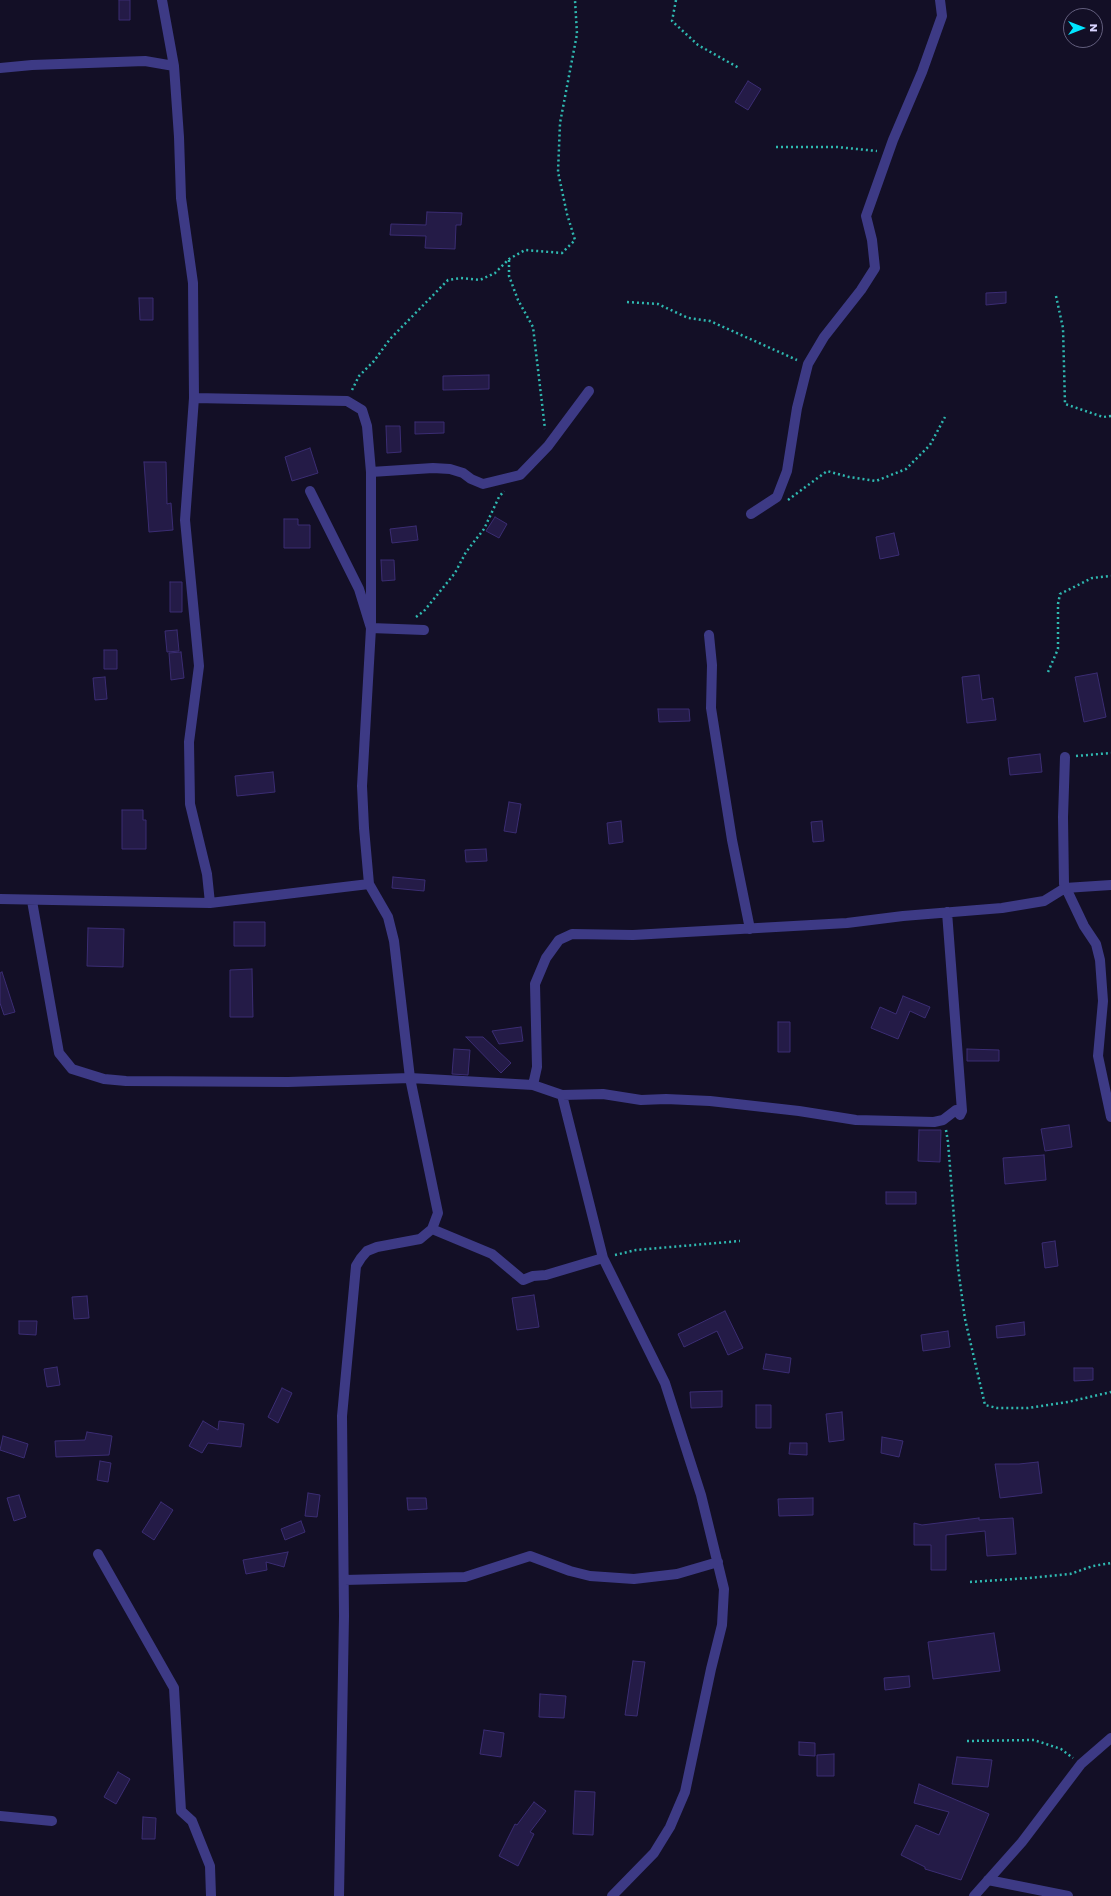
<!DOCTYPE html>
<html>
<head>
<meta charset="utf-8">
<style>
	body { margin:0 }
	#map { position:relative; width:1111px; height:1896px; overflow:hidden; background:#130f26; font-family:Poppins,sans-serif }
	canvas { display:block }
	.north { position:absolute; left:1063px; top:8px; width:40px; height:40px; box-sizing:border-box; background:#130f26; border:1px solid #625e7d; border-radius:50%; rotate:90deg; font-size:11px; font-weight:700; line-height:16px; text-align:center; color:#d9d4ff }
	.north::after { content:''; display:block; margin:auto; width:14px; height:18px; background:#00e5ff; clip-path:polygon(50% 0,100% 100%,50% 72%,0 100%) }
</style>
</head>
<body>
<div id="map">
<canvas width="1111" height="1896"></canvas>
<div class="north">N</div>
</div>
<script>
const c = document.querySelector('canvas').getContext('2d');
c.lineJoin = 'round';
function fillPath(path, color) {
  c.fillStyle = color;
  c.fill(path, 'evenodd');
}
function shape(rows) {
  const path = new Path2D();
  for (const r of rows) {
    path.moveTo(r[0], r[1]);
    for (let i = 2; i < r.length; i += 2) path.lineTo(r[i], r[i + 1]);
  }
  return path;
}
function stroke(path, color, width, dash) {
  c.strokeStyle = color;
  c.lineWidth = width;
  c.lineCap = dash ? 'butt' : 'round';
  c.setLineDash(dash || []);
  c.stroke(path);
}
const building = shape([
	[119,0,130,0,130,20,119,20,119,0],
	[748,81,761,89,748,110,735,102,748,81],
	[427,212,462,213,461,225,456,225,455,249,425,248,426,236,390,235,391,224,426,225,427,212],
	[1006,292,1006,303,986,305,986,293,1006,292],
	[139,298,153,298,153,320,140,320,139,298],
	[489,375,489,389,443,390,443,376,489,375],
	[415,422,444,422,444,433,415,434,415,422],
	[386,426,400,426,401,452,387,453,386,426],
	[310,448,318,473,292,481,285,457,310,448],
	[144,462,166,462,167,504,171,503,173,530,149,532,144,462],
	[495,517,507,524,499,538,486,531,495,517],
	[284,519,298,519,298,525,310,525,310,548,284,548,284,519],
	[416,526,418,540,392,543,390,529,416,526],
	[894,533,899,555,880,559,876,537,894,533],
	[381,560,394,560,395,580,382,581,381,560],
	[170,582,182,582,182,612,170,612,170,582],
	[177,630,179,651,167,652,165,631,177,630],
	[104,650,117,650,117,669,104,669,104,650],
	[181,652,184,678,171,680,169,653,181,652],
	[1097,673,1106,717,1084,722,1075,677,1097,673],
	[979,675,982,700,993,698,996,720,967,723,962,677,979,675],
	[105,677,107,699,95,700,93,678,105,677],
	[658,709,689,709,690,721,659,722,658,709],
	[1040,754,1042,772,1010,775,1008,758,1040,754],
	[273,772,275,792,237,796,235,776,273,772],
	[509,802,521,804,516,833,504,831,509,802],
	[122,810,143,810,143,820,146,820,146,849,122,849,122,810],
	[621,821,623,842,609,844,607,823,621,821],
	[822,821,824,841,813,842,811,822,822,821],
	[486,849,487,861,466,862,465,850,486,849],
	[393,877,425,880,424,891,392,888,393,877],
	[234,922,265,922,265,946,234,946,234,922],
	[88,928,124,929,123,967,87,966,88,928],
	[252,969,253,1017,230,1017,230,970,252,969],
	[2,972,15,1012,4,1015,0,1003,0,973,2,972],
	[903,996,930,1007,925,1018,910,1011,898,1039,871,1028,880,1007,896,1014,903,996],
	[778,1022,790,1022,790,1052,778,1052,778,1022],
	[521,1027,523,1041,499,1044,492,1031,521,1027],
	[466,1037,483,1037,511,1063,501,1073,466,1037],
	[454,1049,470,1050,468,1075,452,1074,454,1049],
	[967,1049,999,1050,999,1061,967,1061,967,1049],
	[1069,1125,1072,1147,1045,1151,1041,1129,1069,1125],
	[919,1130,941,1130,940,1162,918,1161,919,1130],
	[1044,1155,1046,1180,1005,1184,1003,1158,1044,1155],
	[886,1192,916,1192,916,1204,886,1204,886,1192],
	[1055,1241,1058,1266,1045,1268,1042,1243,1055,1241],
	[534,1295,539,1327,517,1330,512,1298,534,1295],
	[87,1296,89,1318,74,1319,72,1297,87,1296],
	[725,1311,743,1348,728,1355,717,1331,684,1347,678,1334,725,1311],
	[19,1321,37,1321,36,1335,19,1334,19,1321],
	[1024,1322,1025,1335,997,1338,996,1326,1024,1322],
	[948,1331,950,1347,923,1351,921,1335,948,1331],
	[766,1354,791,1358,789,1373,763,1369,766,1354],
	[57,1367,60,1385,47,1387,44,1369,57,1367],
	[1074,1368,1093,1368,1093,1380,1074,1381,1074,1368],
	[282,1388,292,1393,278,1423,268,1417,282,1388],
	[722,1391,722,1407,691,1408,690,1392,722,1391],
	[756,1405,771,1405,771,1428,756,1428,756,1405],
	[842,1412,844,1440,829,1442,826,1414,842,1412],
	[203,1421,218,1430,219,1421,244,1424,241,1447,208,1443,202,1453,189,1446,203,1421],
	[87,1432,112,1436,109,1455,56,1457,55,1441,85,1440,87,1432],
	[3,1436,28,1444,24,1458,0,1450,3,1436],
	[882,1437,903,1441,899,1457,881,1453,882,1437],
	[790,1443,807,1443,807,1455,789,1454,790,1443],
	[100,1461,111,1463,108,1482,97,1480,100,1461],
	[1038,1462,1042,1493,1000,1498,995,1464,1019,1464,1038,1462],
	[308,1493,320,1495,317,1517,305,1516,308,1493],
	[19,1495,26,1517,14,1521,7,1498,19,1495],
	[407,1498,426,1498,427,1509,408,1510,407,1498],
	[813,1498,813,1515,779,1516,778,1499,813,1498],
	[161,1502,173,1510,154,1540,142,1532,161,1502],
	[979,1518,979,1520,1013,1518,1016,1554,987,1556,985,1531,946,1535,946,1570,931,1570,931,1545,914,1545,914,1523,922,1525,979,1518],
	[301,1521,305,1532,285,1540,281,1529,301,1521],
	[288,1552,284,1567,266,1562,267,1570,246,1574,243,1560,288,1552],
	[994,1633,1000,1671,933,1679,928,1642,994,1633],
	[633,1661,645,1662,637,1716,625,1715,633,1661],
	[909,1676,910,1687,885,1690,884,1678,909,1676],
	[540,1694,566,1696,564,1718,539,1717,540,1694],
	[484,1730,504,1733,501,1757,480,1754,484,1730],
	[799,1742,815,1743,815,1756,799,1755,799,1742],
	[834,1754,834,1776,817,1776,817,1755,834,1754],
	[957,1757,992,1760,988,1787,952,1784,957,1757],
	[118,1772,130,1779,116,1804,104,1797,118,1772],
	[919,1784,989,1814,961,1880,925,1869,925,1867,901,1855,916,1825,939,1835,949,1812,914,1803,919,1784],
	[575,1791,595,1792,593,1835,573,1834,575,1791],
	[534,1802,546,1811,530,1832,534,1834,518,1866,499,1856,515,1824,517,1825,534,1802],
	[143,1817,156,1818,155,1839,142,1839,143,1817]
]);
const path = shape([
	[676,0,672,21,698,45,739,68],
	[776,147,837,147,877,151],
	[509,260,509,276,518,300,533,327,545,429],
	[1056,296,1063,328,1065,404,1103,417,1111,416],
	[627,302,658,304,688,318,710,321,797,360],
	[352,390,359,376,374,361,390,339,448,280,461,278,480,280,495,273,509,259,525,250,562,253,575,240,567,214,558,172,560,123,577,34,575,0],
	[788,500,827,471,849,477,876,481,906,469,930,445,945,417],
	[416,617,424,611,455,573,466,552,484,529,499,497,504,491],
	[1048,672,1058,649,1058,604,1060,594,1092,578,1111,576],
	[1076,756,1111,753],
	[946,1130,948,1142,958,1268,965,1319,985,1405,997,1408,1028,1408,1068,1402,1111,1392],
	[615,1255,636,1250,740,1241],
	[970,1582,1029,1578,1070,1574,1093,1566,1111,1563],
	[967,1741,1034,1740,1061,1749,1073,1758]
]);
const minor = shape([
	[162,0,174,66,179,137,181,198,193,283,194,398,185,520,199,666,189,742,190,804,207,874,210,903],
	[0,68,32,65,145,61,174,66],
	[194,398,347,401,362,410,367,426,371,472,371,628,362,786,364,828,369,884,388,917,394,941,410,1078,438,1213,432,1229,420,1239,377,1247,367,1251,361,1258,356,1266,342,1416,344,1616,339,1896],
	[371,472,433,468,450,469,463,473,471,479,483,484,520,475,548,446,589,391],
	[310,491,359,589,371,628,424,630],
	[751,514,777,497,787,471,797,408,808,364,824,337,861,290,875,268,872,240,866,216,893,140,922,72,942,16,940,0],
	[709,635,712,665,711,708,732,840,750,929],
	[1065,757,1063,817,1064,884,1084,926,1096,944,1100,960,1103,1001,1098,1056,1111,1117],
	[0,899,210,903,369,884],
	[32,901,59,1053,72,1069,104,1079,126,1081,288,1082,410,1078,533,1085],
	[562,1095,603,1094,641,1100,666,1099,710,1101,799,1111,856,1120,934,1122,943,1120,956,1110,960,1115,962,1111,947,912],
	[432,1229,492,1254,523,1280,533,1276,546,1275,603,1258],
	[98,1554,174,1688,181,1811,192,1821,210,1866,211,1896],
	[344,1580,465,1577,530,1556,570,1571,590,1576,634,1579,677,1574,718,1562],
	[0,1816,52,1821],
	[988,1880,1068,1896],
	[612,1896,654,1853,670,1827,685,1792,711,1669,722,1625,724,1589,701,1495,665,1383,603,1258,562,1095,533,1085,537,1067,535,984,546,958,559,940,572,934,633,935,847,923,903,916,1002,908,1044,901,1065,888,1111,885],
	[974,1896,1022,1842,1081,1764,1111,1738]
]);
fillPath(building, '#241b47');
stroke(building, '#3b2d73', 1);
stroke(path, '#2fb8b0', 2.5, [2, 3]);
stroke(minor, '#3d3a85', 10);
</script>
</body>
</html>
